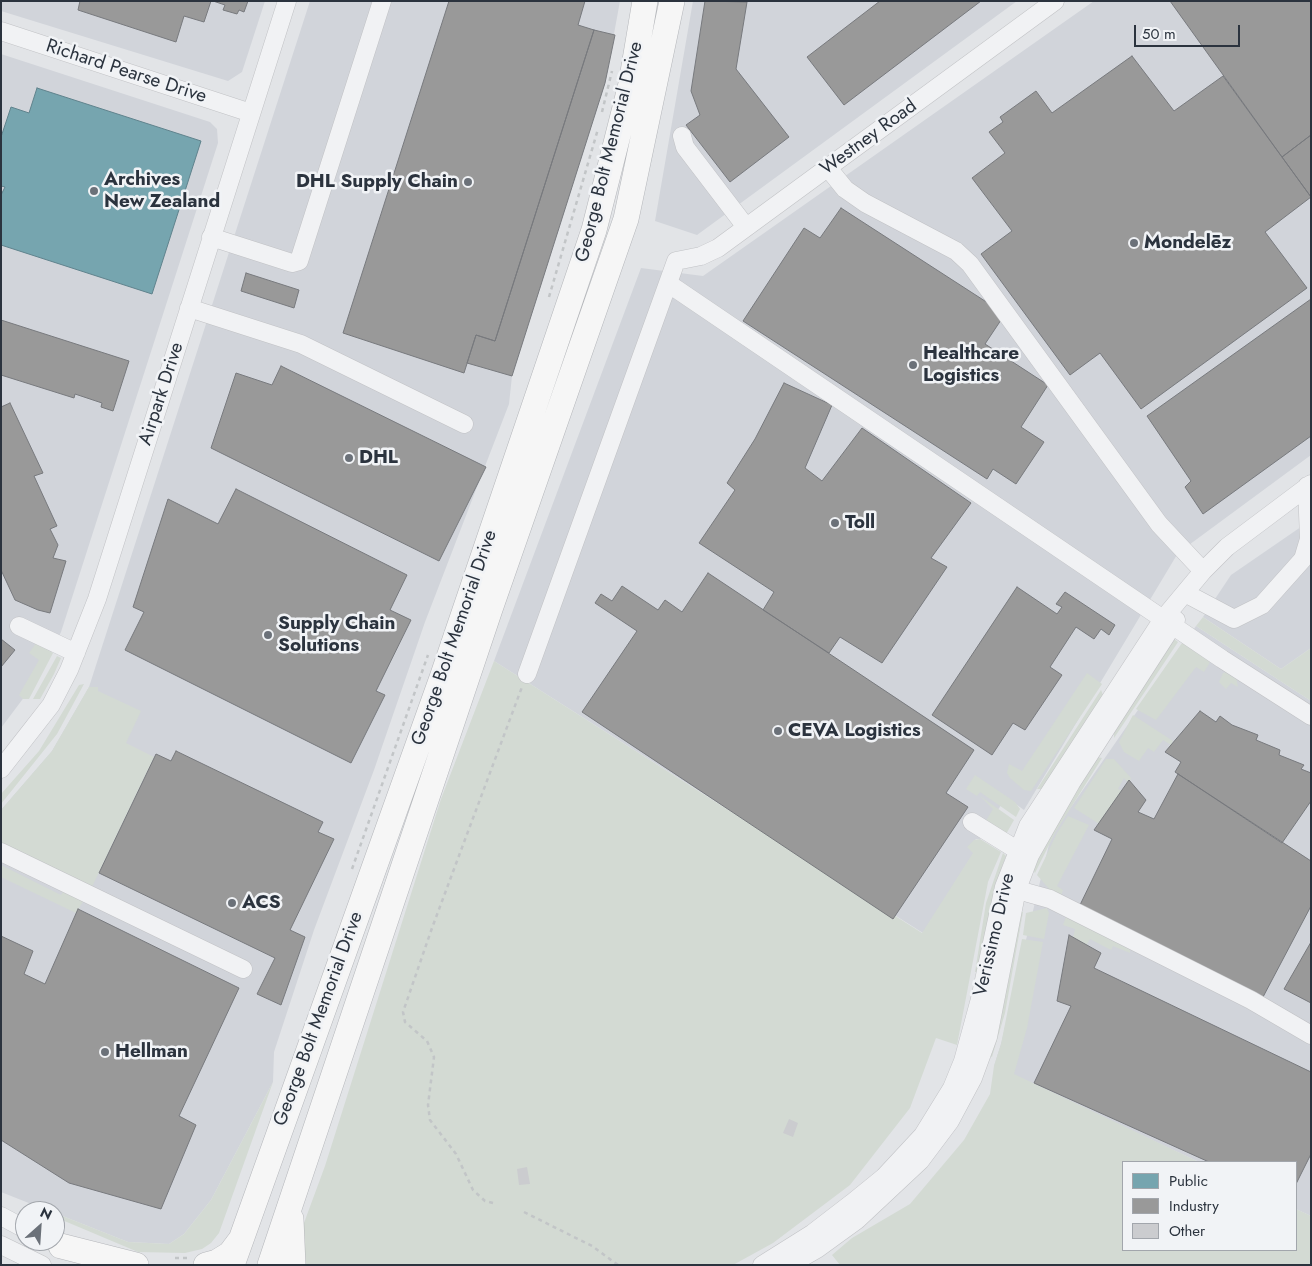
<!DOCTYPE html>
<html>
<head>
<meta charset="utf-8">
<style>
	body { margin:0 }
	#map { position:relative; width:1312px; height:1266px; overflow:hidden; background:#e2e4e7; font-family:Jost,sans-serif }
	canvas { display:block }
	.frame { position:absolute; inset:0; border:2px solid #2b333e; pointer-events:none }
	.legend { position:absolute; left:1122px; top:1161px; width:175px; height:90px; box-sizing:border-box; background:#f1f3f6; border:1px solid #a2a6ac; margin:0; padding:6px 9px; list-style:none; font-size:15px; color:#2b333e }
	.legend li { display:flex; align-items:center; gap:10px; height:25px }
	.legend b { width:25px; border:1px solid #a2a6ac }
	.north { position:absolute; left:15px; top:1201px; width:50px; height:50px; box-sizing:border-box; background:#f1f3f6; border:1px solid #a2a6ac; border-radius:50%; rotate:26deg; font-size:14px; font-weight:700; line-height:20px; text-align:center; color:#2b333e }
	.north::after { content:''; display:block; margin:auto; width:18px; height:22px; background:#6b7179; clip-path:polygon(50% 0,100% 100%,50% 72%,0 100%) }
	.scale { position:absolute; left:1134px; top:25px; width:106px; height:22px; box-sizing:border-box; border:2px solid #2b333e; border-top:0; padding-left:6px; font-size:15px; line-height:18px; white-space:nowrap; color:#2b333e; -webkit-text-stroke:4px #f1f3f6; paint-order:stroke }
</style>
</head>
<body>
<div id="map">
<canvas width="1312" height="1266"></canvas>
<div class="frame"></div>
<ul class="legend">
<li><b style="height:14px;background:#76a5af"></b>Public</li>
<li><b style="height:14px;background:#999"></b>Industry</li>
<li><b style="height:14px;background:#cbcccf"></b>Other</li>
</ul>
<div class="north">N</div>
<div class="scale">50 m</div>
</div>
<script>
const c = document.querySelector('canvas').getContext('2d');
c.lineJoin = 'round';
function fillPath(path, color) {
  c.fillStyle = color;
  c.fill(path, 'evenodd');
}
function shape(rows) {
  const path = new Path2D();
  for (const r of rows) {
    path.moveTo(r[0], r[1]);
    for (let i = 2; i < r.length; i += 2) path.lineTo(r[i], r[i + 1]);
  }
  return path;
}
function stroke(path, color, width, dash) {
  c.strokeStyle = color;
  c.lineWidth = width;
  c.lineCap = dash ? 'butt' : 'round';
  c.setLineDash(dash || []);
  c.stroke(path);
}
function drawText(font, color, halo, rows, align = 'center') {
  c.font = font + ' Jost,sans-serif';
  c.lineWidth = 5;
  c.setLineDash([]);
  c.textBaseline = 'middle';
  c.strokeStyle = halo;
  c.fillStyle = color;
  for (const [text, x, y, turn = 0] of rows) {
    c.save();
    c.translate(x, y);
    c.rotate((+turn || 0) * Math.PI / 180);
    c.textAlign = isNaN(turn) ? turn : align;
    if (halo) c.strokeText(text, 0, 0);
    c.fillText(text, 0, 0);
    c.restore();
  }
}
const built = shape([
	[1,1,265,1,242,72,228,81,1,11],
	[310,1,620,1,605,83,512,376,509,404,425,622,374,770,314,930,274,1052,273,1082,211,1200,184,1234,169,1244,128,1242,55,1213,55,1211,49,1211,1,1192,1,810,52,751,89,687],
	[693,1,1017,1,697,235,655,221],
	[1094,1,1311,1,1311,455,1178,553,1024,810,1006,797,980,839,976,839,968,847,974,853,923,933,494,661,641,268,703,276],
	[1,54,210,122,217,129,218,143,61,632,37,680,1,728],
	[1311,520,1311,648,1281,669,1203,617,1231,575],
	[1196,626,1311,701,1311,1216,1296,1209,1296,1162,1199,1162,994,1066,1001,1044,1051,836]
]);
const green = shape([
	[1203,617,1281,669,1311,648,1311,701,1196,626],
	[1174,639,1178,642,1114,738,1114,730],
	[37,642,53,653,29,699,23,699,19,695,39,660,29,653],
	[1182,643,1189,646,1210,661,1209,664,1204,672,1196,667,1156,720,1136,709],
	[57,656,61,658,54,674,40,699,33,699],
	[494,661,922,933,973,853,967,847,974,840,980,839,1001,852,988,882,957,1045,936,1038,910,1108,850,1185,773,1243,733,1265,298,1265,301,1231,325,1166,441,799],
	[1227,672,1236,677,1238,687,1231,683,1226,689,1219,682,1223,673],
	[1087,673,1102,684,1031,791,1024,790,1010,778,1007,773,1009,764,1022,771],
	[84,684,57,734,1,804,1,794,39,751,79,685],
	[89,687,98,687,98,691,141,711,126,743,154,757,91,889,1,844,1,810,52,751],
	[1101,690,1103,695,1042,789,1037,789],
	[1133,715,1173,741,1171,745,1163,740,1154,752,1148,748,1139,761,1124,752,1119,742],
	[1097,757,1102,758,1055,833,1035,873,1031,867],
	[1106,759,1114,759,1131,778,1129,784,1124,778,1118,789,1123,791,1101,825,1074,808],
	[975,775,1015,802,1020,809,1016,817,980,792,977,796,966,789],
	[980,796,1014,820,1005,836,984,824,993,809],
	[1068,816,1089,825,1057,886,1063,890,1061,896,1050,890,1037,875,1057,833],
	[1003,853,1006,856,996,884,980,972,975,972,986,903],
	[1,865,61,895,64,890,84,900,76,913,1,877],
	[1047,908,1049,913,1044,939,1023,935,1026,913],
	[1018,912,1023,912,1005,1013,992,1057,989,1056],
	[1066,917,1130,949,1130,953,1113,946,1111,950,1090,939,1086,946,1073,938,1075,929,1063,925],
	[1022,939,1043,942,1027,1028,1014,1074,1199,1162,1123,1162,1123,1250,1296,1250,1296,1209,1311,1216,1311,1265,840,1265,832,1255,852,1238,910,1204,964,1140,990,1094,994,1066,1001,1044],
	[273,1082,219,1233,211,1243,202,1249,185,1253,138,1252,55,1217,55,1213,128,1242,169,1244,184,1234,211,1200]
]);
const public = shape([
	[37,88,201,141,152,294,1,245,1,195,5,187,1,186,1,137,11,107,29,113,37,88]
]);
const industry = shape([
	[80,1,211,1,204,22,184,16,176,42,78,10,80,1],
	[213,1,248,1,244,12,239,10,237,14,223,10,225,5,213,1],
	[449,1,585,1,578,25,594,30,495,341,476,335,464,373,343,333,449,1],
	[705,1,747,2,736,69,789,137,730,182,686,125,700,115,691,91,705,1],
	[880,1,981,1,844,105,807,57,880,1],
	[1170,1,1311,1,1311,135,1282,157,1170,1],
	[594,30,615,35,605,83,512,376,467,363,476,335,495,341,594,30],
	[1132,56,1174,111,1223,76,1311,197,1265,232,1307,288,1141,409,1100,353,1070,375,981,254,1012,231,972,178,1005,153,989,132,1003,122,1000,117,1036,91,1052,113,1132,56],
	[1311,135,1311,197,1282,157,1311,135],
	[841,208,1005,314,985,344,1048,385,1021,427,1044,442,1016,484,993,469,987,479,743,321,804,228,820,238,841,208],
	[246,273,299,290,294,308,241,291,246,273],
	[1311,299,1311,436,1203,514,1185,487,1191,481,1147,416,1311,299],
	[1,320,129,361,113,411,101,407,102,403,75,394,74,398,1,375,1,320],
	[281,366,486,467,439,561,211,448,236,373,272,385,281,366],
	[784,383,832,405,805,468,822,481,862,428,971,503,931,558,947,567,882,663,840,637,829,653,763,610,774,592,699,543,735,490,727,483,755,439,784,383],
	[10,403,43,473,34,476,57,526,50,529,58,545,53,558,66,561,50,613,38,610,15,600,1,570,1,407,10,403],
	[236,489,407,575,390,610,411,620,376,691,385,695,351,763,125,650,144,612,133,607,168,499,218,524,236,489],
	[708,573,974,750,946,793,968,807,893,919,582,712,637,631,595,603,601,594,612,601,622,586,658,610,665,600,682,612,708,573],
	[1017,587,1057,614,1062,607,1056,604,1065,592,1115,625,1109,635,1101,629,1094,639,1076,627,1050,667,1062,675,1025,730,1013,723,992,755,932,715,1017,587],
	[1,639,15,650,1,667,1,639],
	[1200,711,1216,722,1220,716,1232,725,1258,735,1256,740,1280,750,1279,755,1304,765,1301,769,1311,773,1311,801,1282,843,1175,772,1181,762,1165,752,1200,711],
	[176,751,323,822,318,832,334,839,290,930,305,937,281,1005,257,994,275,958,99,873,156,754,171,761,176,751],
	[1178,774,1311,861,1311,906,1263,997,1079,907,1112,839,1094,830,1129,780,1146,800,1138,812,1154,819,1178,774],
	[78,909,239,988,179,1116,196,1125,161,1209,69,1183,1,1140,1,936,33,951,24,974,45,984,78,909],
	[1069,935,1101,953,1094,968,1311,1072,1311,1154,1296,1184,1296,1162,1209,1162,1034,1083,1071,1006,1057,1001,1069,935],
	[1311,942,1311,1003,1284,989,1311,942]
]);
const building = shape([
	[789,1119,798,1123,793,1137,783,1133],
	[527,1167,530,1184,519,1185,517,1169]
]);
const path = shape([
	[602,112,612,71],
	[549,297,598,129],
	[352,869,428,655],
	[493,1203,485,1201,473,1190,456,1154,430,1120,428,1105,434,1057,427,1041,405,1022,403,1012,432,928,522,687],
	[524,1212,592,1246,618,1265],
	[175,1258,188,1258]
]);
const minor = shape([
	[1,31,251,113],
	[682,136,685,147,746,227],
	[828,168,845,189,865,203,956,251,970,264,1159,524,1203,571],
	[211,237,292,263,299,261,382,1],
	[669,284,1222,659,1311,716],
	[189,308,301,344,464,424],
	[1185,593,1234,619,1262,605,1303,559,1309,539,1307,486],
	[19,626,76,653],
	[527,674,676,261,701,256,718,248,1055,1],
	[1,769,51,705,69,670,97,599,287,1],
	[972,822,1017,850],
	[1,852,243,969],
	[1007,887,1050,899,1251,1000,1311,1035],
	[1,1216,25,1229],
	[1,1245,42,1265],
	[762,1265,813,1233,852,1203,884,1177,923,1135,952,1088,963,1061,980,999,1004,887,1028,826,1163,619,1203,571,1227,547,1311,484],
	[789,1265,817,1249,857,1220,920,1161,950,1121,973,1078,988,1037,1017,889,1030,855,1071,783,1176,620]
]);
const highway = shape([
	[291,1219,293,1265],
	[61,1246,136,1265],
	[206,1265,217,1262,230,1254,239,1242],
	[232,1265,442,678,594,230,631,84,645,1],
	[270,1265,490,609,626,219,672,1]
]);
const markers = [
	[468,182,5,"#6b7179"],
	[94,191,5,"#6b7179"],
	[1134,243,5,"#6b7179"],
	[913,365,5,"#6b7179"],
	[349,458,5,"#6b7179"],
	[835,523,5,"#6b7179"],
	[268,635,5,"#6b7179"],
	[778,731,5,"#6b7179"],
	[232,903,5,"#6b7179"],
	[105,1052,5,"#6b7179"]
];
const streetNames = [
	["Richard Pearse Drive",126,72,18],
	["Westney Road",869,138,-36],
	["George Bolt Memorial Drive",610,152,-76],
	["Airpark Drive",162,394,-72],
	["George Bolt Memorial Drive",455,638,-71],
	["Verissimo Drive",995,935,-77],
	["George Bolt Memorial Drive",319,1019,-70]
];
const poiNames = [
	["Archives",104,180],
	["New Zealand",104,202],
	["DHL Supply Chain",458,182,"right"],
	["Mondelēz",1144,243],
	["Healthcare",923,354],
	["Logistics",923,376],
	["DHL",359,458],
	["Toll",845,523],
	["Supply Chain",278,624],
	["Solutions",278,646],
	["CEVA Logistics",788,731],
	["ACS",242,903],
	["Hellman",115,1052]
];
fillPath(built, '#d1d4da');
fillPath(green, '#d3dad3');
fillPath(public, '#76a5af');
stroke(public, '#60838d', 1);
fillPath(industry, '#999');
stroke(industry, '#787a7e', 1);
fillPath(building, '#cbcccf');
stroke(minor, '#c1c2c5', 19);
stroke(highway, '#b5b7bb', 26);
stroke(path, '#c2c5c7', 2.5, [4, 4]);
stroke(minor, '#f1f2f4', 18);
stroke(highway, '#f6f6f6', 25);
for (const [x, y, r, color] of markers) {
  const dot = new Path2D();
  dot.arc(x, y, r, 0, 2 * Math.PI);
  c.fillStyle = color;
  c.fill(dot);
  stroke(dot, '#f1f3f6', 2);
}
drawText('19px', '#2b333e', '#f1f3f6', streetNames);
drawText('bold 19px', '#2b333e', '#f1f3f6', poiNames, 'left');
</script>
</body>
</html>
